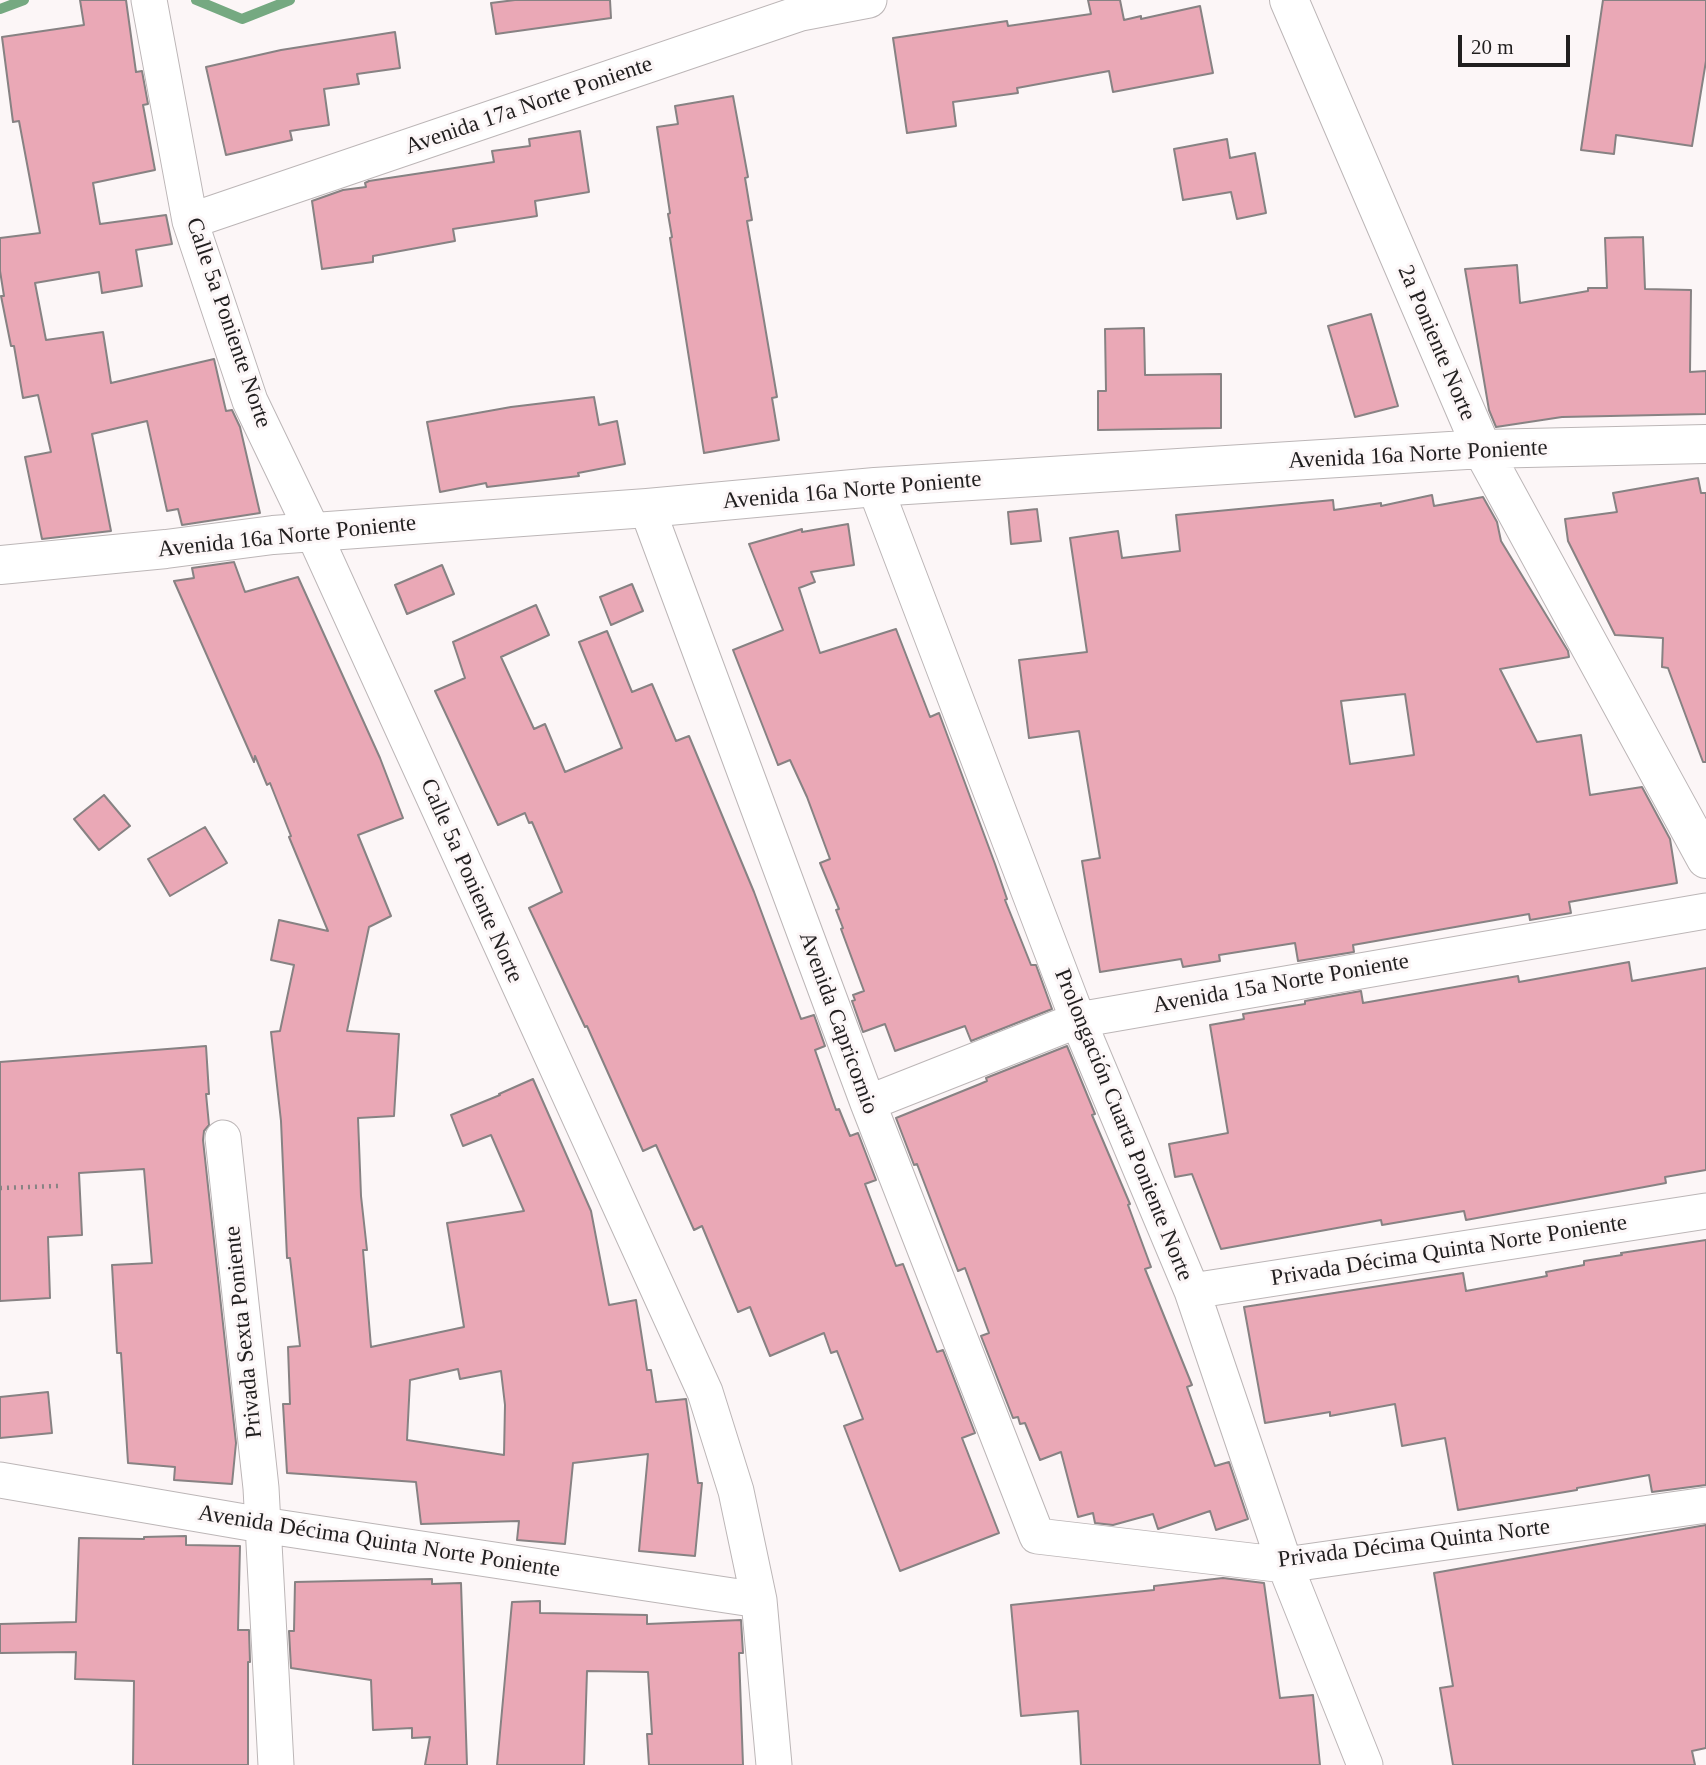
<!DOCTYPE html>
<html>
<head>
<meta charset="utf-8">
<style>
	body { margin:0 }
	#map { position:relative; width:1706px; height:1765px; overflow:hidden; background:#fcf6f7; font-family:Georgia,serif }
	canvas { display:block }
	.scale { position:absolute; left:1458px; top:35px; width:112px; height:32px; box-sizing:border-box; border:4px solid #211f1f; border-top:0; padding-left:9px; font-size:21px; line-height:24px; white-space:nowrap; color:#211f1f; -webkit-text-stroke:5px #fcf6f7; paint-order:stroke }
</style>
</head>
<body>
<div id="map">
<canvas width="1706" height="1765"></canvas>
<div class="scale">20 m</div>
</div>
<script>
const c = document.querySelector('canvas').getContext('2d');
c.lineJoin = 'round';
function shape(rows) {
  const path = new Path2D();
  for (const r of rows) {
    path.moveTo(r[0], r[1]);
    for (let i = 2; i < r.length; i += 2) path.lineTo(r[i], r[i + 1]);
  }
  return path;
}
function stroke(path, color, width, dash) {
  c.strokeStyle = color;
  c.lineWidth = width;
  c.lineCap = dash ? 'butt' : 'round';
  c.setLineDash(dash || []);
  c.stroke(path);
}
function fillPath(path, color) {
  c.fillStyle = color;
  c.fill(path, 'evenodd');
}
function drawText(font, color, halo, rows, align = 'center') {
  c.font = font + ' Georgia,serif';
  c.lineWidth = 6;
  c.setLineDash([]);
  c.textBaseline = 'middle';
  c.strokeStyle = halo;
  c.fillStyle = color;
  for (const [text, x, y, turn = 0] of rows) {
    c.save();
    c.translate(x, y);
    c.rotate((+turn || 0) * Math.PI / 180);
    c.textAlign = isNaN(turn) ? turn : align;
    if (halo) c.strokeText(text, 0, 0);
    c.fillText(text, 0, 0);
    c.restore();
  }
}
const stream = shape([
	[196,0,242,19,290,0],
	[0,9,24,0]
]);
const building = shape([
	[80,0,126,0,136,72,142,71,148,104,143,105,155,170,93,183,100,224,166,215,172,244,136,250,142,286,102,293,99,272,35,283,46,340,103,332,111,383,214,359,226,411,232,410,240,427,260,513,182,525,178,509,167,511,147,421,92,434,111,531,42,539,25,457,51,452,38,395,23,398,14,346,11,346,1,296,4,296,0,271,0,238,40,233,19,121,13,122,2,37,84,25,80,0],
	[515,0,610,0,611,18,496,34,491,3,515,0],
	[1088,0,1120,0,1124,20,1141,16,1141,19,1200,6,1213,73,1113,92,1109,71,1017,88,1018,93,953,102,956,126,907,133,893,38,1007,21,1008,26,1091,14,1088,0],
	[1603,0,1706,0,1706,61,1692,146,1616,135,1614,154,1581,150,1603,0],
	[395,32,400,68,357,74,359,84,324,89,329,125,290,131,292,140,226,155,206,67,281,50,395,32],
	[733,96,748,177,745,178,752,220,747,221,777,397,772,398,779,440,704,453,670,238,672,237,668,214,670,213,657,127,678,124,675,106,733,96],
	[580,131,589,192,535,201,537,216,453,229,455,241,373,256,373,262,322,269,312,201,343,190,366,187,365,183,369,181,494,162,492,151,530,146,529,139,580,131],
	[1227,139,1230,158,1255,153,1266,213,1237,219,1231,192,1183,200,1174,149,1227,139],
	[1643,237,1645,289,1691,290,1690,372,1706,371,1706,414,1562,417,1496,427,1489,410,1465,269,1517,265,1520,303,1588,291,1588,288,1607,288,1605,238,1643,237],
	[1371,314,1398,406,1355,417,1328,326,1371,314],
	[1144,328,1145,375,1221,374,1221,428,1098,430,1098,391,1106,391,1105,329,1144,328],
	[594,397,599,425,617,421,625,464,578,473,579,476,487,487,486,483,440,492,427,422,511,407,594,397],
	[1698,478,1701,493,1706,493,1706,762,1703,762,1668,668,1662,667,1663,638,1615,635,1568,541,1565,519,1617,512,1613,493,1698,478],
	[1432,495,1434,506,1483,497,1497,522,1501,541,1568,651,1569,657,1500,669,1537,742,1581,735,1590,795,1642,787,1670,839,1677,883,1569,902,1571,913,1530,920,1529,914,1353,945,1354,952,1298,961,1295,943,1219,955,1220,961,1183,967,1181,959,1100,972,1082,861,1100,858,1079,731,1029,738,1019,660,1087,652,1070,538,1118,531,1122,558,1180,551,1176,515,1333,500,1334,510,1381,503,1381,506,1432,495],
	[1405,694,1414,755,1350,764,1341,701,1405,694],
	[1037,509,1041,541,1011,544,1008,512,1037,509],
	[848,524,854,565,811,572,815,582,799,588,820,653,896,629,930,717,939,713,995,864,1007,899,1005,900,1031,965,1036,965,1052,1009,971,1041,965,1026,895,1051,885,1024,863,1032,852,1001,855,1000,853,995,864,991,841,929,843,928,836,910,839,909,820,863,830,859,807,797,790,760,778,765,733,650,783,630,749,544,802,529,802,532,848,524],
	[234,562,245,592,298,577,380,758,403,818,358,835,391,916,369,927,347,1031,399,1034,394,1116,358,1118,361,1196,367,1250,363,1250,371,1347,464,1327,447,1223,524,1211,491,1135,463,1146,451,1115,500,1095,499,1094,533,1079,591,1211,609,1305,636,1300,647,1370,651,1370,656,1402,686,1399,698,1483,702,1483,695,1556,639,1551,648,1454,573,1463,565,1544,517,1540,519,1521,421,1524,416,1482,287,1473,283,1404,290,1404,288,1347,300,1346,290,1258,287,1258,281,1121,271,1032,280,1031,294,965,271,960,279,920,328,931,289,837,291,836,270,783,267,785,255,756,254,762,174,581,194,578,192,568,234,562],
	[458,1369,460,1379,501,1371,505,1405,504,1455,407,1440,410,1380,458,1369],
	[442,565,454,594,407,614,395,585,442,565],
	[632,584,643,611,611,625,600,597,632,584],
	[536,605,549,635,501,657,534,729,545,724,565,772,622,748,579,642,607,631,632,692,652,684,676,741,689,736,754,892,801,1019,814,1015,825,1046,815,1050,836,1110,839,1109,850,1136,858,1133,876,1180,865,1184,896,1266,903,1264,937,1352,943,1350,975,1433,962,1438,999,1533,900,1571,844,1426,863,1419,837,1351,831,1353,824,1333,770,1356,750,1307,738,1312,702,1226,694,1230,656,1145,643,1151,587,1026,585,1027,529,908,562,892,532,822,529,823,525,813,498,825,435,691,465,678,453,642,536,605],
	[104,795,130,826,99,850,74,819,104,795],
	[205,827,227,863,170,896,148,859,205,827],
	[1629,962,1632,981,1706,968,1706,1170,1665,1177,1666,1183,1466,1220,1464,1211,1382,1225,1381,1220,1221,1249,1192,1174,1175,1177,1169,1144,1228,1133,1210,1025,1244,1019,1243,1014,1305,1004,1305,1001,1361,991,1363,1003,1518,976,1519,982,1629,962],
	[206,1046,209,1094,206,1094,209,1125,204,1131,203,1140,236,1443,232,1484,174,1480,175,1467,128,1463,121,1353,117,1353,112,1265,152,1263,144,1169,79,1173,82,1235,48,1237,50,1298,0,1301,0,1062,206,1046],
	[1067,1046,1095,1114,1092,1115,1130,1204,1128,1205,1151,1267,1145,1269,1192,1385,1187,1387,1215,1466,1229,1462,1248,1519,1216,1530,1210,1511,1158,1529,1153,1514,1113,1525,1095,1523,1093,1513,1078,1517,1061,1452,1040,1460,1025,1423,1020,1424,1018,1417,1013,1418,981,1336,989,1333,965,1268,958,1271,917,1164,914,1165,896,1118,980,1084,987,1081,986,1078,1067,1046],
	[1706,1240,1706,1485,1652,1492,1649,1475,1577,1488,1577,1490,1458,1510,1445,1438,1402,1446,1395,1404,1330,1416,1330,1412,1265,1423,1244,1307,1463,1273,1466,1291,1547,1276,1546,1272,1584,1265,1584,1261,1622,1255,1621,1253,1706,1240],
	[48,1392,52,1433,0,1438,0,1397,48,1392],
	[1706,1525,1706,1748,1692,1751,1695,1765,1453,1765,1440,1688,1453,1686,1434,1573,1706,1525],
	[186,1536,186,1545,240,1546,238,1630,249,1630,250,1662,248,1662,248,1765,133,1765,134,1681,75,1679,76,1652,0,1653,0,1624,76,1622,79,1538,144,1539,144,1537,186,1536],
	[1223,1578,1264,1583,1280,1698,1313,1695,1320,1765,1081,1765,1078,1711,1021,1716,1011,1605,1154,1590,1154,1586,1223,1578],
	[432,1579,432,1584,461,1583,467,1765,425,1765,430,1737,412,1738,412,1728,373,1730,371,1680,291,1668,289,1631,294,1631,295,1582,432,1579],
	[540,1601,540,1613,647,1615,647,1624,741,1620,743,1653,739,1653,743,1765,649,1765,647,1734,652,1734,648,1672,587,1671,584,1765,497,1765,512,1602,540,1601]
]);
const path = shape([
	[0,1188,59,1186]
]);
const minor = shape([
	[149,0,190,221,250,401,313,532,705,1392,736,1491,759,1600,774,1765],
	[190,221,801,13,869,0],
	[875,487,1078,1020,1192,1291,1285,1565,1365,1765],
	[647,508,868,1103,1037,1536,1285,1565,1706,1505],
	[868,1103,1078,1020,1706,911],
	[223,1138,261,1488,276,1765],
	[1192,1291,1706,1211],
	[0,1480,262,1525,759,1600]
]);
const tertiary = shape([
	[1289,0,1482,449,1706,859],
	[0,565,166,549,273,535,647,508,875,487,1482,449,1706,444]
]);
const streetNames = [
	["Avenida 17a Norte Poniente",529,106,-19],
	["Calle 5a Poniente Norte",228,323,71],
	["2a Poniente Norte",1436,343,67],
	["Avenida 16a Norte Poniente",1418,455,-3],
	["Avenida 16a Norte Poniente",852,491,-5],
	["Avenida 16a Norte Poniente",287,537,-6],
	["Calle 5a Poniente Norte",471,881,66],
	["Avenida 15a Norte Poniente",1281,984,-10],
	["Avenida Capricornio",838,1023,70],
	["Prolongación Cuarta Poniente Norte",1123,1125,68],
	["Privada Décima Quinta Norte Poniente",1449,1251,-9],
	["Privada Sexta Poniente",244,1332,-96],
	["Avenida Décima Quinta Norte Poniente",379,1542,9],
	["Privada Décima Quinta Norte",1414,1544,-7]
];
stroke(stream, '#75a981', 10);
fillPath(building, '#eaa8b6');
stroke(building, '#878283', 2);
stroke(minor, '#bcb6b7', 37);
stroke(tertiary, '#bcb6b7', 40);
stroke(path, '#878383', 4.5, [2, 5]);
stroke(minor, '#fff', 35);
stroke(tertiary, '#fff', 38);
drawText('23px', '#211f1f', '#fcf6f7', streetNames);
</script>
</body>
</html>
